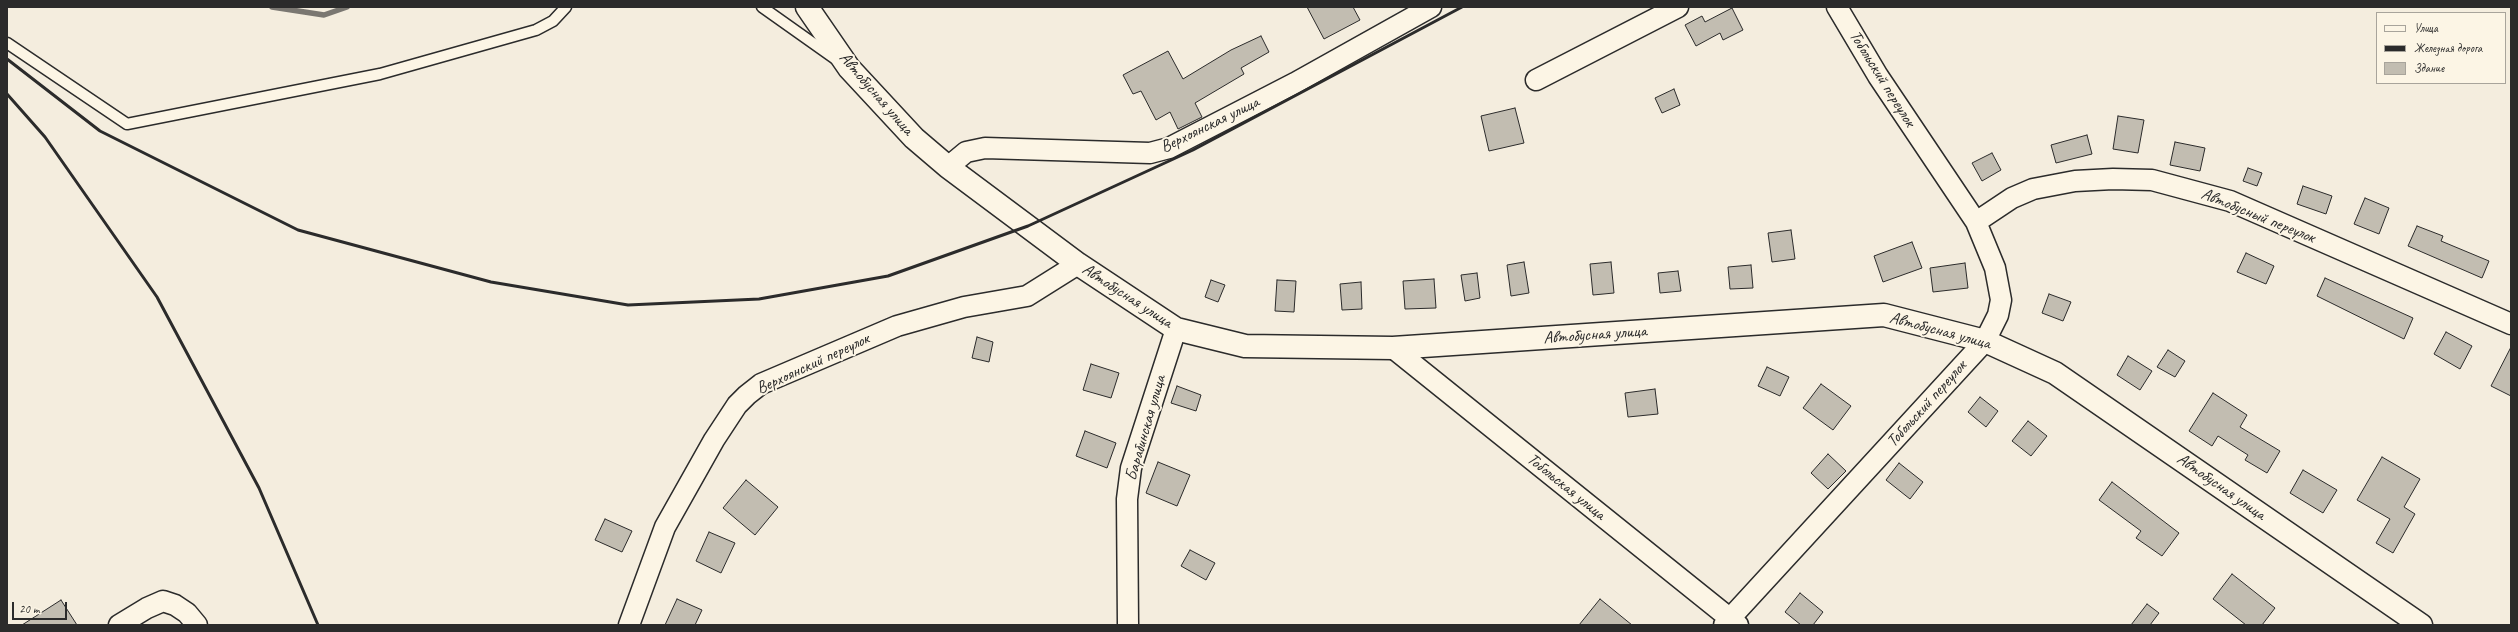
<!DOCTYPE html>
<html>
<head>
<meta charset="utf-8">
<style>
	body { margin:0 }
	#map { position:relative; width:2518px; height:632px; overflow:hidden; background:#f4edde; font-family:Caveat,sans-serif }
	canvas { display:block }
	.frame { position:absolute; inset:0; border:8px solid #2b2b2b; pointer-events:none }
	.legend { position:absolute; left:2376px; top:12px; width:130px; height:72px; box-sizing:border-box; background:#fcf5e5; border:1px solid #a8a49b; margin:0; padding:5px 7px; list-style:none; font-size:12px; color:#2b2b2b }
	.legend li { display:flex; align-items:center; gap:8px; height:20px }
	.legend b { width:20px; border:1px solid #a8a49b }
	.scale { position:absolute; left:12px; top:602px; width:55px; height:18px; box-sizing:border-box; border:2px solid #2b2b2b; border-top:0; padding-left:5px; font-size:12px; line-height:14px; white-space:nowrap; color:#2b2b2b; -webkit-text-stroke:3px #fcf5e5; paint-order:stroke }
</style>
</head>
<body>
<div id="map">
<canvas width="2518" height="632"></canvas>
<div class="frame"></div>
<ul class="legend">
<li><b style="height:5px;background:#fcf5e5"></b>Улица</li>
<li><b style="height:5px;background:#2b2b2b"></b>Железная дорога</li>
<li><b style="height:11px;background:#c2bdb1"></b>Здание</li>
</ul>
<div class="scale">20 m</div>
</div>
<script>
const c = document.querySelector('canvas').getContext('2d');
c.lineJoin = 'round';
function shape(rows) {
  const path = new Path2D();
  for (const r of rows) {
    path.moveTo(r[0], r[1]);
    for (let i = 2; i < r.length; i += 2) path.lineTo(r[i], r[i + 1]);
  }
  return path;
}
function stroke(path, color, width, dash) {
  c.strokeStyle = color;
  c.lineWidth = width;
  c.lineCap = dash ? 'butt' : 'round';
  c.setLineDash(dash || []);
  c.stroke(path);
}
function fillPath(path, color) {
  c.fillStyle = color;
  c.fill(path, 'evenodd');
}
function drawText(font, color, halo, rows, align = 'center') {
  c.font = font + ' Caveat,sans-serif';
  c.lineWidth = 4;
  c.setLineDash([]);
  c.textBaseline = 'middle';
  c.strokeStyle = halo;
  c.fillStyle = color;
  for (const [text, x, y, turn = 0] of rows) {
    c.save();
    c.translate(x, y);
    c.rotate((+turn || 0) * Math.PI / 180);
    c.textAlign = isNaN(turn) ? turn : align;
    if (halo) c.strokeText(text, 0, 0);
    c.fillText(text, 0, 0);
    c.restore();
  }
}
const stream = shape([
	[272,7,324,15,347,7]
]);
const building = shape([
	[1307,7,1353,7,1360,20,1324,39,1307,7],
	[1732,8,1743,30,1723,40,1720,33,1696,46,1685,25,1702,16,1705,22,1732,8],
	[1261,36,1269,52,1241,68,1244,74,1195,103,1202,117,1178,129,1170,112,1156,120,1141,91,1133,94,1123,75,1168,51,1183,79,1231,50,1261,36],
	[1674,89,1680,105,1662,113,1655,98,1674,89],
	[1515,108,1524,143,1489,151,1481,116,1515,108],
	[2118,116,2144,120,2138,153,2113,149,2118,116],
	[2087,135,2092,154,2056,163,2051,145,2087,135],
	[2175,142,2205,148,2200,171,2170,165,2175,142],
	[1992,153,2001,170,1982,181,1972,163,1992,153],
	[2248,168,2262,173,2257,186,2243,181,2248,168],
	[2303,186,2332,196,2326,214,2297,204,2303,186],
	[2365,198,2389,208,2379,234,2354,224,2365,198],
	[2417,226,2443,236,2441,241,2489,261,2482,278,2408,246,2417,226],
	[1791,230,1795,259,1772,262,1768,233,1791,230],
	[1912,242,1922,268,1883,282,1874,256,1912,242],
	[2246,253,2274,266,2266,284,2237,272,2246,253],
	[1524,262,1529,293,1511,296,1507,265,1524,262],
	[1611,262,1614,293,1593,295,1590,264,1611,262],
	[1965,263,1968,288,1933,292,1930,268,1965,263],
	[1751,265,1753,288,1730,289,1728,267,1751,265],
	[1678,271,1681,291,1660,293,1658,273,1678,271],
	[1477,273,1480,298,1465,301,1461,275,1477,273],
	[2325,278,2413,318,2404,339,2317,296,2325,278],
	[1434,279,1436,308,1405,309,1403,281,1434,279],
	[1211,280,1225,285,1218,302,1205,297,1211,280],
	[1277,280,1296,281,1294,312,1275,311,1277,280],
	[1361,282,1362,309,1342,310,1340,284,1361,282],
	[2049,294,2071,302,2063,321,2042,313,2049,294],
	[2446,332,2472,346,2460,369,2434,354,2446,332],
	[977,337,993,342,989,362,972,358,977,337],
	[2511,347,2511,396,2491,386,2511,347],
	[2168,350,2185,361,2175,377,2157,367,2168,350],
	[2128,356,2152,371,2140,390,2117,375,2128,356],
	[1091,364,1119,373,1111,398,1083,390,1091,364],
	[1767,367,1789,377,1780,396,1758,386,1767,367],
	[1821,384,1851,406,1833,430,1803,408,1821,384],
	[1177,386,1201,395,1196,411,1171,403,1177,386],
	[1655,389,1658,414,1628,417,1625,393,1655,389],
	[2213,393,2247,415,2240,427,2280,451,2267,473,2245,460,2248,455,2218,436,2212,446,2189,431,2213,393],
	[1980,397,1998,411,1986,427,1968,412,1980,397],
	[2028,421,2047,436,2031,456,2012,441,2028,421],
	[1085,431,1116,443,1107,468,1076,456,1085,431],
	[1828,454,1846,471,1828,489,1811,473,1828,454],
	[2382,457,2420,479,2404,507,2415,514,2393,553,2376,543,2390,519,2357,500,2382,457],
	[1158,462,1190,475,1177,506,1146,493,1158,462],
	[1899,463,1923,482,1910,499,1886,480,1899,463],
	[2303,470,2337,490,2323,513,2290,493,2303,470],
	[746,480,778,507,755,535,723,508,746,480],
	[2112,482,2179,533,2162,556,2136,538,2141,531,2099,500,2112,482],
	[605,519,632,531,622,552,595,540,605,519],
	[709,532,735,543,721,573,696,561,709,532],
	[1190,550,1215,563,1206,580,1181,566,1190,550],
	[2232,574,2275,608,2262,625,2246,625,2213,599,2232,574],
	[1800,593,1823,612,1813,625,1801,625,1785,612,1800,593],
	[677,599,702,610,695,625,665,625,677,599],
	[1600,599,1632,625,1579,625,1600,599],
	[61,600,77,625,22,625,61,600],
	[2147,604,2159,613,2150,625,2131,625,2147,604]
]);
const lane = shape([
	[762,7,834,58],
	[7,43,127,124,380,74,536,30,553,21,566,7]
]);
const street = shape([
	[1536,80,1678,7],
	[948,167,966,152,985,148,1150,153,1169,148,1295,83,1431,7],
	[1976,222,2012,198,2033,189,2075,181,2113,179,2152,180,2230,201,2511,324],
	[1393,348,1738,625],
	[119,625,147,608,163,601,175,605,187,613,197,625],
	[629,625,665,527,714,440,737,405,747,395,761,384,897,326,964,307,1027,296,1078,264],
	[1128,625,1127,499,1131,468,1176,329],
	[1724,625,1985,341,1998,315,2001,300,1995,268,1976,222,1878,76,1837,7]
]);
const secondary = shape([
	[807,7,849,68,914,138,948,167,1078,264,1176,329,1245,346,1393,348,1884,315,1985,341,2055,373,2421,625]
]);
const rail = shape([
	[7,59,100,131,298,230,491,282,628,305,759,299,888,276,1028,226,1193,150,1462,7],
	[7,94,45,137,157,297,259,488,318,625]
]);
const streetNames = [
	["Тобольский переулок",1882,79,58],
	["Автобусная улица",876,94,49],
	["Верхоянская улица",1210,125,-26],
	["Автобусный переулок",2258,216,22],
	["Автобусная улица",1127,296,33],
	["Автобусная улица",1940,331,15],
	["Автобусная улица",1595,335,-4],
	["Верхоянский переулок",813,364,-25],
	["Тобольский переулок",1927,404,-48],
	["Барабинская улица",1146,428,-74],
	["Тобольская улица",1566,487,39],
	["Автобусная улица",2221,487,35]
];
stroke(stream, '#7a7771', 5.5);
fillPath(building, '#c2bdb1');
stroke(building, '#2b2b2b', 1);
stroke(lane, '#2b2b2b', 13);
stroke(street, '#2b2b2b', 23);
stroke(secondary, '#2b2b2b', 25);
stroke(lane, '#fcf5e5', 10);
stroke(street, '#fcf5e5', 20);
stroke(secondary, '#fcf5e5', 22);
stroke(rail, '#2b2b2b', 3);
drawText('17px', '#2b2b2b', '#fcf5e5', streetNames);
</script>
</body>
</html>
